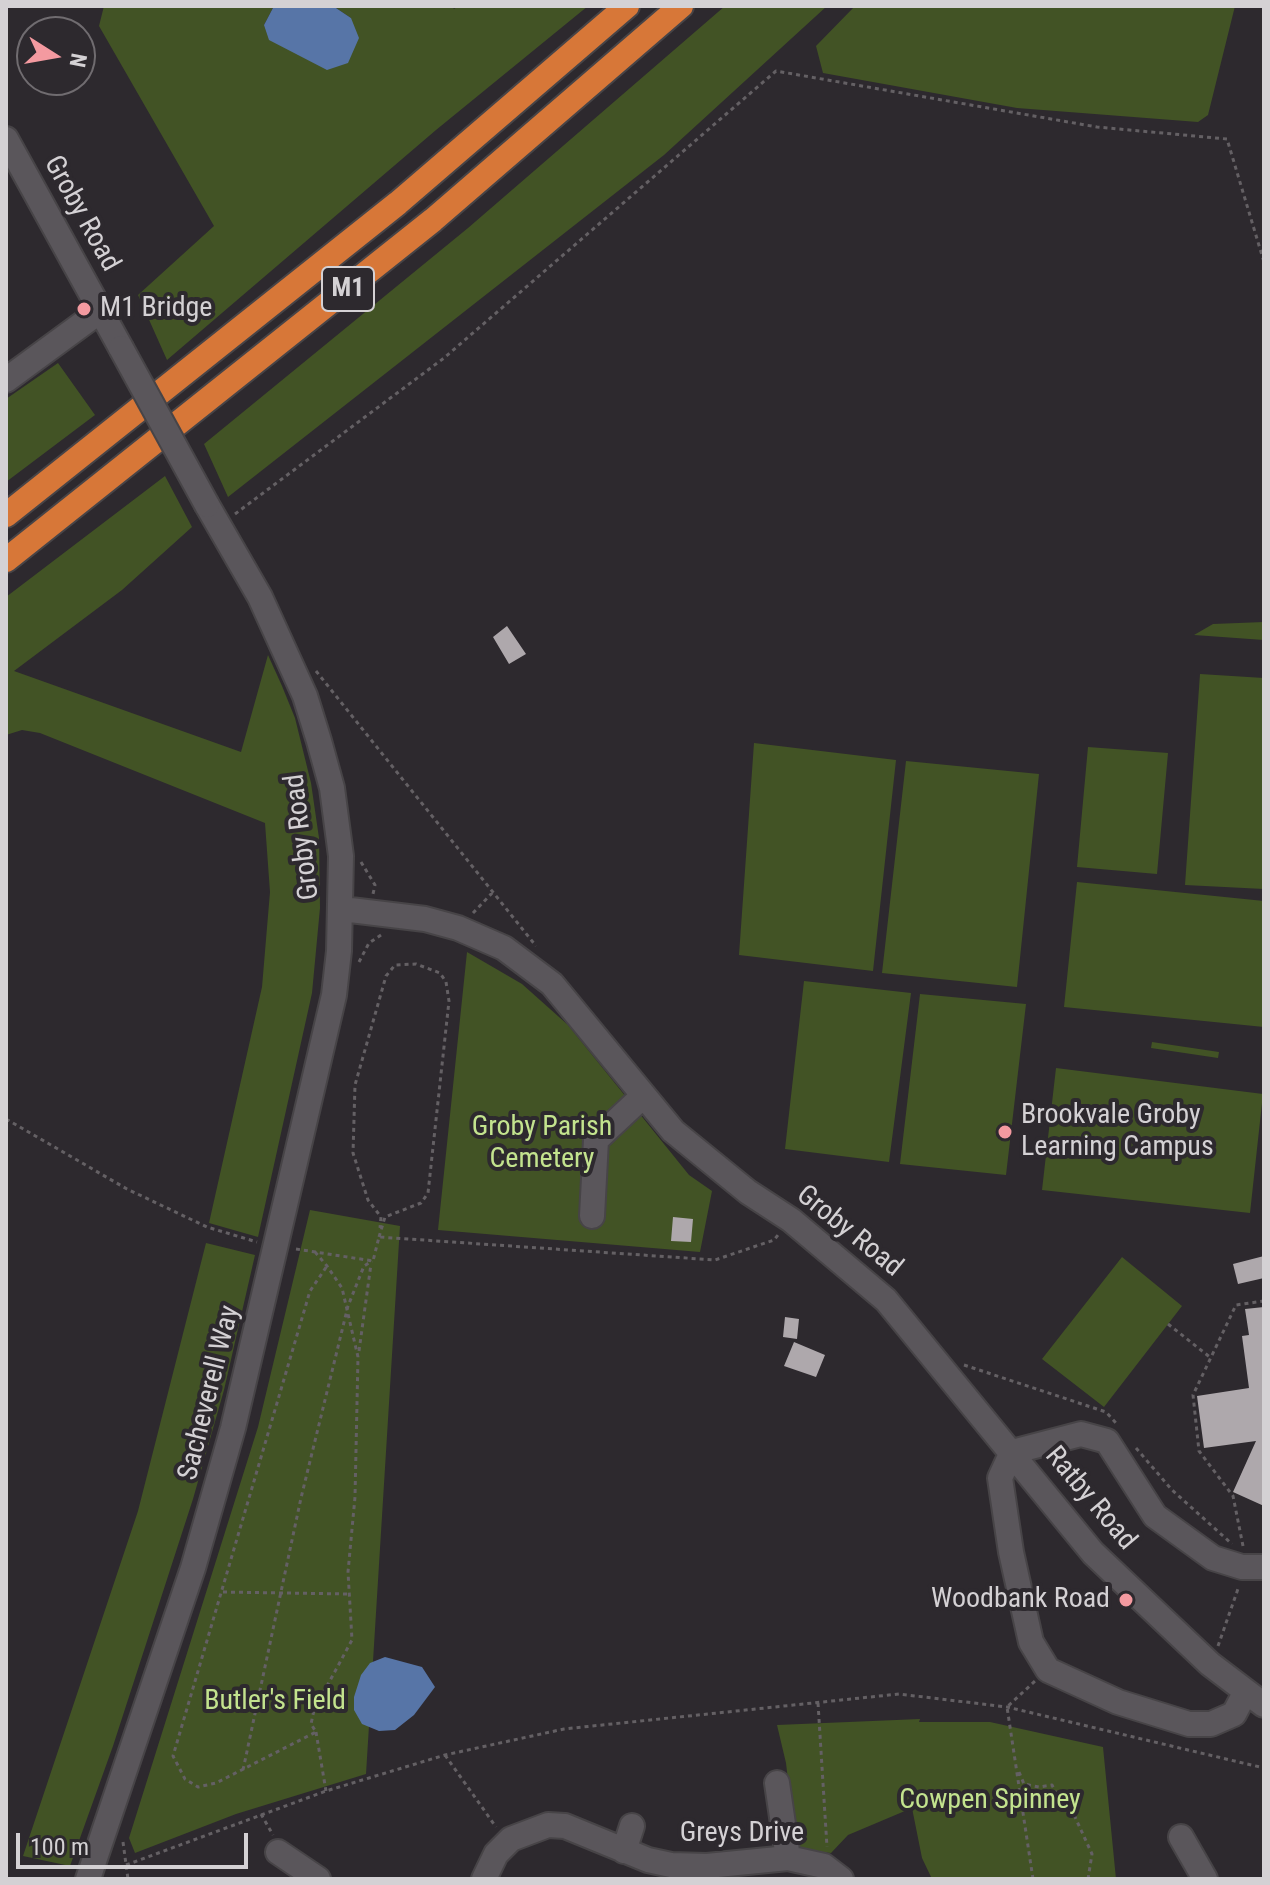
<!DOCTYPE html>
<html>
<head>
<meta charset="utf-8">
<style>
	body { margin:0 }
	#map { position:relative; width:1270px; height:1885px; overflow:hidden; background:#2d292e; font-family:"Roboto Condensed",sans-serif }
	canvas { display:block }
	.frame { position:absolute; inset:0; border:8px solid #d4d1d4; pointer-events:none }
	.north { position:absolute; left:16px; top:16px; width:80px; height:80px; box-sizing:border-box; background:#2d292e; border:2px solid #706c70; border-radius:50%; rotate:101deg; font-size:22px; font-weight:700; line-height:32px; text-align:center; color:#d4d1d4 }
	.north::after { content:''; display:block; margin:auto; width:28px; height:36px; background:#f49aa0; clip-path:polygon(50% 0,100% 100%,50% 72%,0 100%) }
	.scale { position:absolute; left:16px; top:1833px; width:232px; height:36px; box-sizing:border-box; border:4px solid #d4d1d4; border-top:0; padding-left:10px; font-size:24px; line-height:28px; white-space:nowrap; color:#d4d1d4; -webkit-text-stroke:6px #2d292e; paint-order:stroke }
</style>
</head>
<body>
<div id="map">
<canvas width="1270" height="1885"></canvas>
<div class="frame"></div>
<div class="north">N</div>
<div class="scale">100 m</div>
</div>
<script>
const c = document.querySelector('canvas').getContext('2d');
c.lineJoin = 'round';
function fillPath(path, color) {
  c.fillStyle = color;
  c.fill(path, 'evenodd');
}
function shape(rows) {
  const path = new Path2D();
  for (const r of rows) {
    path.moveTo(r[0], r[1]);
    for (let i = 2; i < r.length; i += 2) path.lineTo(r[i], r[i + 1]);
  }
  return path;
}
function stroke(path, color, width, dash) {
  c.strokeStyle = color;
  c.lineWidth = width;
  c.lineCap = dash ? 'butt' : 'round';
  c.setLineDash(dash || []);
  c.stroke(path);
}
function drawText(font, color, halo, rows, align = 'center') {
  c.font = font + ' "Roboto Condensed",sans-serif';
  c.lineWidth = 8;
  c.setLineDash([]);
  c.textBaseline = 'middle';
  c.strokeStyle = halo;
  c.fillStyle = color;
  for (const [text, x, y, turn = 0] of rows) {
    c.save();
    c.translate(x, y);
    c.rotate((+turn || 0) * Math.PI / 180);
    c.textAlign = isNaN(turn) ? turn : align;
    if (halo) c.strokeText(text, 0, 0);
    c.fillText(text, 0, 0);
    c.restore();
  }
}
const green = shape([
	[104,6,274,6,264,25,351,18,333,6,452,6,454,9,458,6,588,6,436,130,167,360,138,295,214,226,99,26],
	[725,6,827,6,664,155,228,497,204,444,468,228],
	[855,6,1235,6,1208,115,1198,122,1017,108,823,73,816,46],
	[58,363,95,415,6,482,6,399],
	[165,476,192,527,122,590,14,671,241,752,268,655,282,686,295,718,311,783,319,838,320,908,312,993,258,1237,209,1223,262,987,270,892,265,823,40,733,22,730,6,735,6,597],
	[1264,622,1264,640,1194,635,1213,624],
	[1200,674,1264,678,1264,889,1185,885],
	[754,743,896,760,873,971,739,955],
	[1088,747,1168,753,1157,874,1077,867],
	[906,761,1039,774,1017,987,882,973],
	[1077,882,1264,901,1264,1027,1064,1007],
	[467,952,522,984,568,1025,689,1175,712,1191,700,1252,438,1230],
	[804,981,911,993,889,1162,785,1149],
	[920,994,1026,1004,1006,1175,900,1164],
	[1152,1042,1219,1052,1218,1058,1151,1048],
	[1056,1068,1263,1094,1250,1213,1042,1190],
	[310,1210,400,1226,366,1774,236,1814,135,1853,129,1838,258,1427],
	[206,1243,255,1255,224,1390,193,1499,113,1746,70,1866,23,1856,138,1511],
	[1122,1257,1182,1306,1104,1407,1042,1359],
	[920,1719,919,1722,990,1722,1103,1747,1116,1879,932,1879,922,1858,912,1808,848,1835,831,1853,796,1849,786,1763,777,1725]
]);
const water = shape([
	[274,6,333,6,351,18,359,38,348,63,327,70,269,40,264,25],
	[385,1657,422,1667,435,1687,414,1715,395,1730,379,1731,362,1724,354,1710,354,1697,361,1675,370,1663]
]);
const building = shape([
	[507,626,526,654,509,664,493,637],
	[673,1217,693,1219,691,1242,671,1241],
	[1264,1256,1264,1278,1238,1284,1233,1264],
	[1264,1307,1264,1506,1233,1492,1256,1441,1204,1448,1197,1396,1249,1388,1242,1336,1249,1335,1245,1309],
	[785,1317,799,1319,797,1339,783,1337],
	[794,1342,825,1355,816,1377,784,1366]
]);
const path = shape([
	[235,514,444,358,776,71,1097,127,1227,139,1264,262],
	[316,671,536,946],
	[361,862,375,885,373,894],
	[473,913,493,892],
	[359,962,369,943,381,935],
	[6,1119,127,1189,207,1227,257,1242],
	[379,1237,385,1217,421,1203,428,1193,449,1001,446,982,440,973,416,964,395,965,386,976,355,1085,353,1153,368,1200,381,1217,380,1228],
	[296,1249,373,1261,379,1237,715,1260,774,1240,778,1235],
	[315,1252,327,1266,342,1288,358,1357,355,1497,348,1572,352,1640,314,1710,311,1724,316,1732,216,1783,198,1787,185,1779,173,1756,310,1291,327,1266],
	[1168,1324,1211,1358],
	[359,1351,371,1264],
	[964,1365,1106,1412,1116,1423],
	[1136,1448,1172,1490,1232,1544],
	[1243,1546,1233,1496,1199,1451,1193,1395,1236,1305,1264,1301],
	[223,1592,350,1594],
	[1218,1646,1239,1586],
	[818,1703,827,1847],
	[316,1732,326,1791],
	[445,1755,496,1827],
	[243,1770,301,1498,348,1306,364,1266,372,1261],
	[1019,1772,1024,1784,1039,1787,1052,1785,1064,1809,1075,1817,1092,1854,1088,1879],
	[261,1814,273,1835],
	[123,1842,128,1879],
	[126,1865,326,1791,445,1755,564,1729,899,1694,1007,1707,1264,1768],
	[1033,1879,1007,1707,1035,1681]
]);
const minor = shape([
	[6,139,121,348],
	[6,380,100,311],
	[342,909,425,919,458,928,504,948,552,984,673,1131,748,1192,791,1220,886,1300,1093,1553,1210,1664,1264,1705],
	[592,1216,596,1140,643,1096],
	[1012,1452,1000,1478,1011,1552,1031,1642,1048,1670,1118,1702,1189,1724,1211,1724,1234,1714,1245,1693],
	[1012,1452,1081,1434,1107,1441,1155,1516,1213,1558,1242,1567,1264,1567],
	[777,1783,788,1858],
	[1181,1837,1205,1879],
	[624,1851,632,1826],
	[278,1852,318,1879],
	[88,1879,193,1568,233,1428,334,995,339,951,341,856,332,788,319,741,305,696,260,597,207,505],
	[484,1879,496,1854,511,1839,548,1825,565,1826,648,1860,671,1865,707,1866,788,1858,824,1866,841,1879]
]);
const highway = shape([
	[6,515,398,203,627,6],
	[6,560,433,220,681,6]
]);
const minorBridge = shape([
	[121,348,207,505]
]);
const markers = [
	[84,309,8,"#f49aa0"],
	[1005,1132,8,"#f49aa0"],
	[1126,1600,8,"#f49aa0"]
];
const shields = [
	[348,289,52]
];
const shieldNames = [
	["M1",348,289]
];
const streetNames = [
	["Groby Road",81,214,61],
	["Groby Road",303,837,-97],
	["Groby Road",849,1232,39],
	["Sacheverell Way",210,1393,-76],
	["Ratby Road",1090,1499,50],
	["Greys Drive",742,1834]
];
const poiNames = [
	["M1 Bridge",100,309],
	["Brookvale Groby",1021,1116],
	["Learning Campus",1021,1148],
	["Woodbank Road",1110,1600,"right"]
];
const parkNames = [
	["Groby Parish",542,1128],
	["Cemetery",542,1160],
	["Butler's Field",275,1702],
	["Cowpen Spinney",990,1801]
];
fillPath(green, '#425325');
fillPath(water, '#5775a7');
fillPath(building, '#aea8ac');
stroke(minor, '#474447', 28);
stroke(highway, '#474447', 28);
stroke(path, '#646064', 3, [4, 4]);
stroke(minor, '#5a565b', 24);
stroke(highway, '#d77738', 24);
stroke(minorBridge, '#474447', 28, []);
stroke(minorBridge, '#5a565b', 24);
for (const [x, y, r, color] of markers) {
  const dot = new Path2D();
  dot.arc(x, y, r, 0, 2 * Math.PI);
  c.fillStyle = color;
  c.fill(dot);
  stroke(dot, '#2d292e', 3);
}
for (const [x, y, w] of shields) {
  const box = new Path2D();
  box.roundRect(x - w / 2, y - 22, w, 44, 6);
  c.fillStyle = '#2d292e';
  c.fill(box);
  stroke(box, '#d4d1d4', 2);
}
drawText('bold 26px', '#d4d1d4', null, shieldNames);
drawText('28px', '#d4d1d4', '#2d292e', streetNames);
drawText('28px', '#d4d1d4', '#2d292e', poiNames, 'left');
drawText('28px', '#c3e38e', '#2d292e', parkNames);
</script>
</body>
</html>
